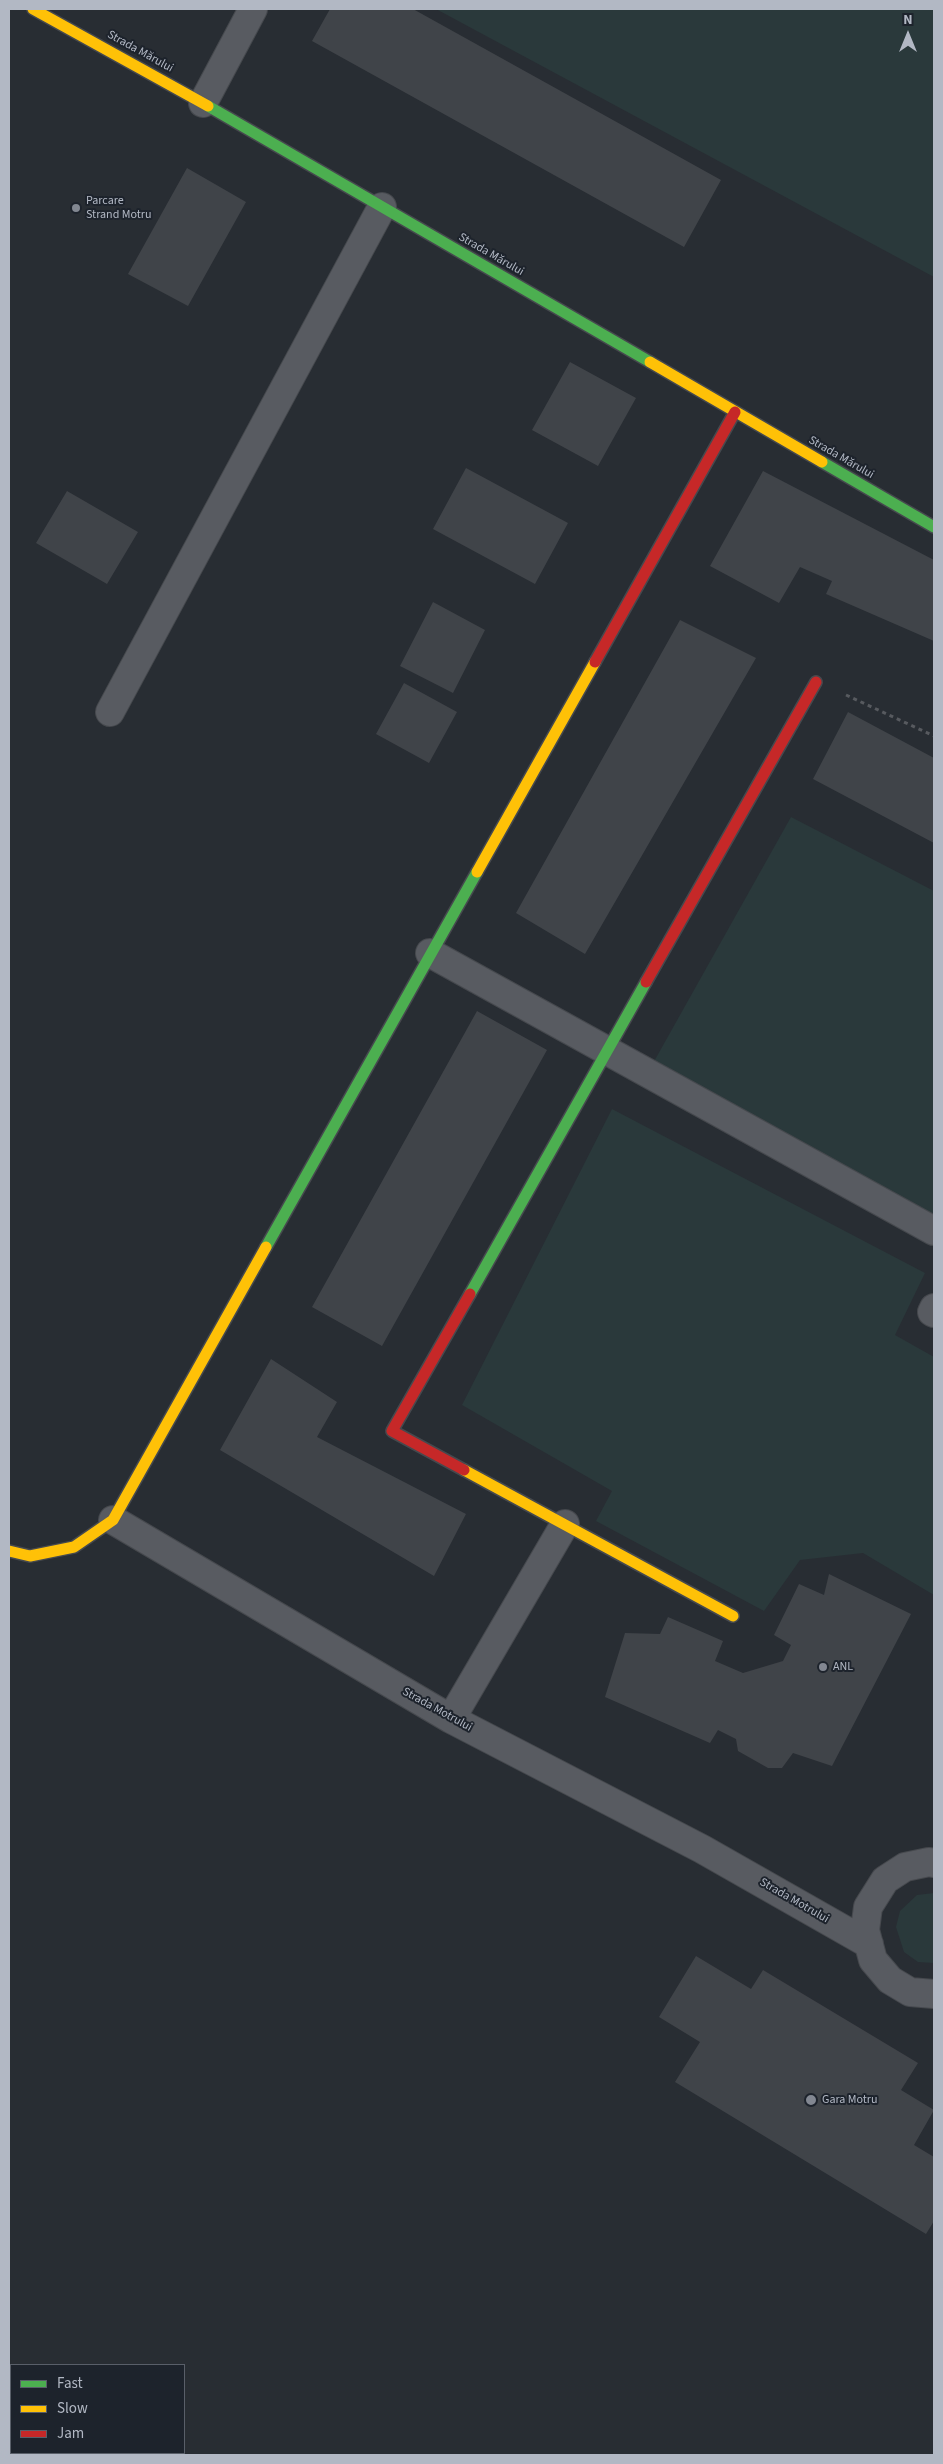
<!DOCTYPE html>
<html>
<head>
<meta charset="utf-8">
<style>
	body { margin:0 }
	#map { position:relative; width:943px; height:2464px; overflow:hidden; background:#282d33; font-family:"Source Sans 3",sans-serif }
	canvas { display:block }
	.frame { position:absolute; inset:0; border:10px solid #b2b8c4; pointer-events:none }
	.legend { position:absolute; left:10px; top:2364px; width:175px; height:90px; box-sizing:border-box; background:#1d232c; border:1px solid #595f69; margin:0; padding:6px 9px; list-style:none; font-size:15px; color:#b2b8c4 }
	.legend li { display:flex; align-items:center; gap:10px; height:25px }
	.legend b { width:25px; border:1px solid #595f69 }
	.north { position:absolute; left:883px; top:10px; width:50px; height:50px; -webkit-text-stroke:4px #1d232c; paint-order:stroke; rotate:0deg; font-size:14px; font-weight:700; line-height:20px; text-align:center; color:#b2b8c4 }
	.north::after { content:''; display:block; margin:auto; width:18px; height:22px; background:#b2b8c4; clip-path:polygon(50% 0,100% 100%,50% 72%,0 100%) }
</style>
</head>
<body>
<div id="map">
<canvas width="943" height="2464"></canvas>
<div class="frame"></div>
<ul class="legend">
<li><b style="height:6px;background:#4caf50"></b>Fast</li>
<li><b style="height:6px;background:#ffc107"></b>Slow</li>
<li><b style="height:6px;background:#c62828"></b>Jam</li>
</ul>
<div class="north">N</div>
</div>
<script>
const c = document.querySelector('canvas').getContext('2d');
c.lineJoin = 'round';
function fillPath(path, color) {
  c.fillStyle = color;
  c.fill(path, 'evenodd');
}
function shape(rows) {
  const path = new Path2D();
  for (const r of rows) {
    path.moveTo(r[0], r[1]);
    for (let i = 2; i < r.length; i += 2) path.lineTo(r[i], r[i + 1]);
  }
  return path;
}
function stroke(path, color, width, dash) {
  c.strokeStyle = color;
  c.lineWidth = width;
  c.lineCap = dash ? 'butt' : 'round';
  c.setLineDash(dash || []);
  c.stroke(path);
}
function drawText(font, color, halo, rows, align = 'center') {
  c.font = font + ' "Source Sans 3",sans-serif';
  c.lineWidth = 4;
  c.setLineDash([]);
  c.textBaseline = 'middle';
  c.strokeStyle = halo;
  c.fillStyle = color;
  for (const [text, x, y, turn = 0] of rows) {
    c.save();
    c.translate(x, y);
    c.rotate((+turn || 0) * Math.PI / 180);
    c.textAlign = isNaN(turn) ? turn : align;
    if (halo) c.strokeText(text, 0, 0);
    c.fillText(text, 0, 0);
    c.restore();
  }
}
const green = shape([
	[436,9,934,9,934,277],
	[791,817,934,891,934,1216,652,1065],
	[612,1109,925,1273,895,1335,934,1357,934,1595,863,1553,800,1560,764,1611,596,1521,612,1491,462,1405],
	[934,1893,934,1963,918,1962,904,1952,896,1927,900,1911,917,1895]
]);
const building = shape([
	[330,9,413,9,721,180,684,247,312,41],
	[187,168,246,202,188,306,128,274],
	[570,362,636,398,598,466,532,430],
	[466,468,568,523,535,584,433,529],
	[763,471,934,560,934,641,826,594,832,581,800,567,779,603,710,566],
	[67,491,138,532,107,584,36,543],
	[433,602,485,630,453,693,400,666],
	[680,620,756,658,585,954,516,913],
	[404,683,457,712,429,763,376,734],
	[848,712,934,758,934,843,813,779],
	[477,1011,547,1050,382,1346,312,1307],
	[271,1359,337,1402,317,1437,466,1514,434,1576,220,1450],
	[829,1574,911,1614,832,1766,793,1753,782,1768,768,1768,738,1751,736,1739,718,1730,710,1743,605,1697,625,1633,660,1634,668,1617,723,1641,715,1661,743,1673,783,1661,791,1645,774,1635,799,1584,824,1595],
	[696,1956,751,1989,763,1970,918,2063,901,2090,934,2110,914,2145,934,2157,934,2221,926,2234,675,2082,700,2042,659,2017]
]);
const path = shape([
	[846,695,934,736]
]);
const street = shape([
	[203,103,253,9],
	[110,712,382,207],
	[430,953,934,1231],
	[934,1308,932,1312,934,1313],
	[113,1520,451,1719,702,1849,869,1944],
	[451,1719,565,1524],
	[934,1863,929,1862,905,1867,885,1880,868,1907,865,1930,873,1960,890,1980,910,1992,934,1994]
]);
const fast = shape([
	[208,106,650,362],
	[822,462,934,527],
	[266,1247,477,872],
	[470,1294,646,982]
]);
const slow = shape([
	[33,9,208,106],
	[650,362,822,462],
	[477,872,595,662],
	[464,1470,733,1616],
	[9,1551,30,1556,74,1547,113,1520,266,1247]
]);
const jam = shape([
	[595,662,735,412],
	[646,982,816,682],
	[464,1470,392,1431,470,1294]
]);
const markers = [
	[76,208,5,"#828791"],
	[823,1667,5,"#828791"],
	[811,2100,6,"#828791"]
];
const streetNames = [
	["Strada Mărului",140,52,29],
	["Strada Mărului",491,255,30],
	["Strada Mărului",841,458,30],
	["Strada Motrului",437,1710,29],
	["Strada Motrului",794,1901,30]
];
const poiNames = [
	["Parcare",86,201],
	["Strand Motru",86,215],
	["ANL",833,1667],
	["Gara Motru",822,2100]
];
fillPath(green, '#2a393b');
fillPath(building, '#404449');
stroke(street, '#46494e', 30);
stroke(fast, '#46494e', 14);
stroke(slow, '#46494e', 14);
stroke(jam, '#46494e', 14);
stroke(path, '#575a5f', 3, [4, 4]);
stroke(street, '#585b61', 28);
stroke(fast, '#4caf50', 11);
stroke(slow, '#ffc107', 11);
stroke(jam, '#c62828', 11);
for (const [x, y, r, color] of markers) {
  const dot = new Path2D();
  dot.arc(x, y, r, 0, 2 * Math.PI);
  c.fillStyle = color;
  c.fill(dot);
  stroke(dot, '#1d232c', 2);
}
drawText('12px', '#b2b8c4', '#1d232c', streetNames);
drawText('12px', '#b2b8c4', '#1d232c', poiNames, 'left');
</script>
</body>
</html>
